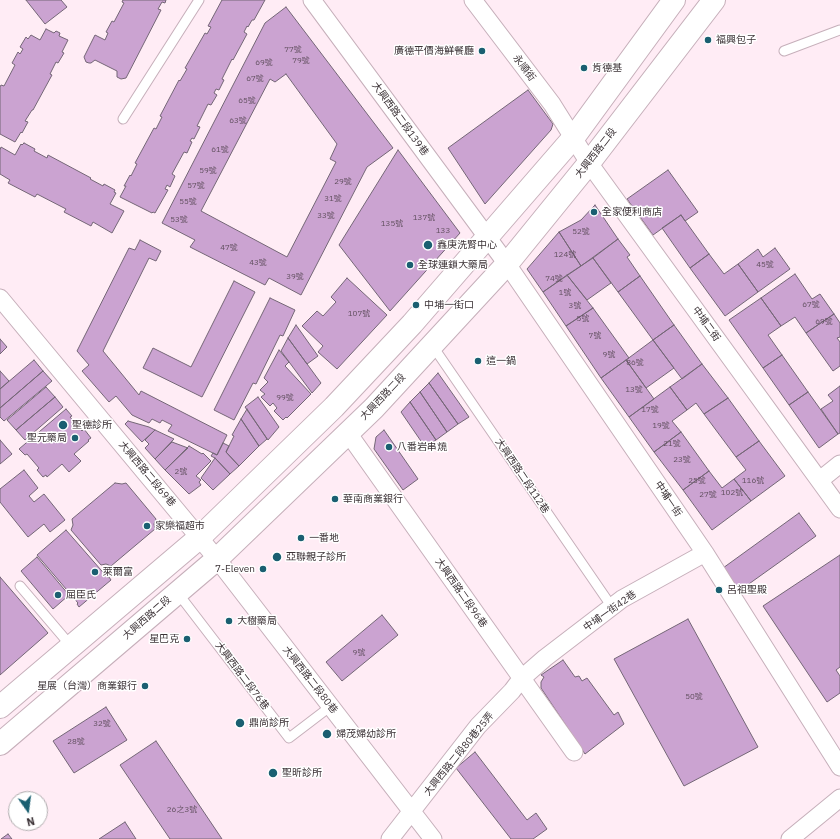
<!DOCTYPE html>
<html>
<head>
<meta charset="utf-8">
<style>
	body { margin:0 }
	#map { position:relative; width:840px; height:839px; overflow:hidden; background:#ffecf5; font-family:"IBM Plex Sans",sans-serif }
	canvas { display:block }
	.north { position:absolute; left:8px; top:791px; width:40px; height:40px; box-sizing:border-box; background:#fff; border:1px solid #b1adaf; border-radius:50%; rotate:166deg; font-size:11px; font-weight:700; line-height:16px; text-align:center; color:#3c3337 }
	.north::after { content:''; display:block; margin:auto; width:14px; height:18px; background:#1a5f71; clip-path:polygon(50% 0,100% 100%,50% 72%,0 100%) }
</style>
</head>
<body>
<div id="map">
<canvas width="840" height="839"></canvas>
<div class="north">N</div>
</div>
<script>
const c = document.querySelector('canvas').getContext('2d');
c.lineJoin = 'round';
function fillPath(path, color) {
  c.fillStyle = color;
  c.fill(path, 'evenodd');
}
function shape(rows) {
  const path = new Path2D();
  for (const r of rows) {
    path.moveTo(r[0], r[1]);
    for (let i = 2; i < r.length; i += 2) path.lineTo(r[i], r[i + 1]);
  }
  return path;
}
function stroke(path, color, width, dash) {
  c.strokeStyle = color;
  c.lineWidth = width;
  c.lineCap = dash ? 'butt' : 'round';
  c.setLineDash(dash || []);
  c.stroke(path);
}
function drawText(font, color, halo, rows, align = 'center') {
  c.font = font + ' "IBM Plex Sans","Noto Sans TC",sans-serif';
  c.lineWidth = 3;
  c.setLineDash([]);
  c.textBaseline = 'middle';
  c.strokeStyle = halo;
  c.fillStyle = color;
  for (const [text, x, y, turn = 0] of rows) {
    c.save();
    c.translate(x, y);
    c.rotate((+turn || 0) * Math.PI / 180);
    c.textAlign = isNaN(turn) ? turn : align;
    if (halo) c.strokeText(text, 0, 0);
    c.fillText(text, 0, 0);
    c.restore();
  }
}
const building = shape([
	[26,0,61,0,67,7,45,24,26,0],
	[123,0,166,0,165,3,162,2,158,9,161,10,126,78,121,79,117,77,117,71,95,60,91,63,89,63,86,62,84,57,95,35,105,40,108,33,106,32,112,21,114,22,124,3,122,2,123,0],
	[222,0,265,0,254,20,252,20,248,27,247,26,244,32,247,34,233,60,232,59,222,79,224,80,219,90,216,89,214,93,217,95,211,105,208,104,197,126,200,127,194,139,192,138,190,141,192,142,187,153,184,152,172,174,175,176,170,187,167,185,165,189,168,190,155,213,153,212,152,213,120,197,126,186,124,186,130,175,131,176,137,164,135,163,154,128,156,129,162,117,160,116,179,80,180,81,187,69,185,68,205,33,207,34,211,27,208,26,222,0],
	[286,7,393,148,367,167,301,295,269,278,265,285,190,247,195,240,162,223,265,23,286,7],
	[286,74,337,144,330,159,336,162,287,257,201,211,270,79,275,82,286,74],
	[46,29,54,33,56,31,60,33,59,36,68,40,62,52,64,53,58,63,56,62,50,74,52,75,33,110,32,110,25,121,28,122,22,133,21,132,15,142,0,134,0,87,1,85,4,86,15,65,12,63,18,52,20,54,23,49,20,47,26,37,28,39,31,35,40,40,46,29],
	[528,90,553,124,551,130,485,204,448,148,528,90],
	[24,143,35,149,34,151,47,158,48,155,91,178,90,179,103,186,104,184,115,190,114,192,116,193,110,204,124,211,112,233,93,222,91,226,64,212,66,209,37,194,35,197,8,183,10,180,0,174,0,150,1,147,15,155,21,144,22,145,24,143],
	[398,150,460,233,390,311,339,245,398,150],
	[668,170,698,212,685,221,681,215,653,235,627,199,668,170],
	[595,205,618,239,581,266,559,232,581,220,595,205],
	[681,215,709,254,690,268,662,228,681,215],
	[559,232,581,266,543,292,527,269,559,232],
	[618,239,630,255,627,257,640,276,618,292,593,258,618,239],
	[140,240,161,251,156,261,149,258,103,351,139,395,141,391,227,435,217,455,168,431,172,425,162,420,160,423,152,419,149,423,132,415,116,396,109,402,82,371,89,365,77,351,129,248,135,250,140,240],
	[775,248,790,269,758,292,738,264,758,249,763,257,775,248],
	[709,254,724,274,738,264,758,292,725,316,690,268,709,254],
	[593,258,611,283,587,300,567,275,593,258],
	[795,274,812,299,820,294,834,314,806,333,795,317,781,326,761,298,795,274],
	[567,275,593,308,566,326,543,292,567,275],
	[640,276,674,325,653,340,618,292,640,276],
	[347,278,387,315,337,369,318,352,323,346,302,326,317,311,323,316,336,302,331,297,347,278],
	[234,281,255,292,202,397,143,368,153,348,191,367,234,281],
	[270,298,295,310,283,336,280,335,256,384,253,383,234,420,214,410,270,298],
	[761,298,781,326,768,335,782,355,763,368,729,320,761,298],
	[593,308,629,358,601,378,566,326,593,308],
	[834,314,840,323,840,337,837,338,840,342,840,366,833,371,806,333,834,314],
	[296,325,318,356,307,364,288,338,296,325],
	[674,325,702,364,682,379,653,340,674,325],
	[288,338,321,383,312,393,281,351,288,338],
	[0,339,7,347,0,354,0,339],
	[653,340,674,368,646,388,626,360,653,340],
	[279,350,289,362,285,366,311,394,287,418,286,417,283,420,274,411,277,408,273,403,270,406,261,397,265,394,260,390,268,382,264,378,279,350],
	[782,355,808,392,789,405,763,368,782,355],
	[34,360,43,371,0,408,0,389,34,360],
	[626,360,654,399,629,417,601,378,626,360],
	[702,364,728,398,704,414,696,403,687,410,670,387,702,364],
	[0,371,9,381,0,389,0,371],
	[43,371,52,381,4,421,0,417,0,408,43,371],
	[438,373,469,417,458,424,429,383,438,373],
	[429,383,458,424,447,432,420,392,429,383],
	[840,386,840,433,838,434,821,409,833,401,828,395,840,386],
	[46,387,55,397,16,430,7,420,46,387],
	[670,387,687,410,672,421,681,432,654,452,629,417,670,387],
	[420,392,447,432,436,440,410,402,420,392],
	[808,392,838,434,819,448,789,405,808,392],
	[55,397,63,407,25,440,16,430,55,397],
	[258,397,279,427,268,440,245,407,258,397],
	[728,398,759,441,736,457,704,414,728,398],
	[410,402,436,440,425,447,401,412,410,402],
	[66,409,72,416,70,417,82,431,84,429,91,438,88,440,89,441,74,454,81,461,69,472,62,464,47,477,46,475,43,477,37,470,39,468,27,454,25,455,19,449,66,409],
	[247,409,267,439,259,446,241,419,247,409],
	[241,419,259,446,239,466,226,452,234,436,232,435,241,419],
	[128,421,149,427,155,430,142,442,125,424,128,421],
	[155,430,174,439,155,459,145,448,149,444,145,440,155,430],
	[384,430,418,479,403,490,374,449,376,437,384,430],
	[681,432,709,471,683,490,654,452,681,432],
	[0,440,12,454,0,464,0,440],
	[759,441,785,476,751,501,734,479,746,470,736,457,759,441],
	[172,442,188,448,165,470,155,459,172,442],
	[223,443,229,446,226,452,239,466,230,474,215,458,211,456,213,453,217,455,223,443],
	[189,446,202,454,203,453,211,461,196,476,201,480,199,482,201,485,189,494,165,470,189,446],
	[215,458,230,474,213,490,201,478,215,458],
	[24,470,38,488,29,496,34,502,44,494,65,520,50,532,44,524,28,537,0,502,0,489,24,470],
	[709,471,722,488,734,479,751,501,712,530,683,490,709,471],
	[115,483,122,484,126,483,156,519,154,524,155,529,111,566,106,564,101,565,71,530,73,525,72,519,115,483],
	[799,513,816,536,739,591,723,568,799,513],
	[66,530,108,578,109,577,111,580,79,607,77,604,78,603,37,555,66,530],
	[840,555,840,667,836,670,840,676,840,693,827,702,763,606,840,555],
	[37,557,69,595,53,609,21,571,37,557],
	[0,577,48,633,0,675,0,577],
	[382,615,398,635,342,681,326,662,382,615],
	[688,619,758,747,684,786,614,659,688,619],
	[563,660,575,677,579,676,582,681,587,678,614,715,618,712,624,724,585,754,541,688,541,682,544,677,541,675,563,660],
	[106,707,127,740,74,773,53,741,106,707],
	[156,741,222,839,170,839,120,765,156,741],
	[475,752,527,820,536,813,547,829,533,839,511,839,456,768,475,752],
	[125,822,136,839,99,839,125,822],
	[8,834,12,839,1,839,8,834]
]);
const lane = shape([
	[784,51,840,30],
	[123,119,199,0],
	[432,345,612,607],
	[20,586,71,646],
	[177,592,289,738,331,706]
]);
const street = shape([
	[312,0,507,264,705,553,840,767],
	[473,0,552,104,589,163,840,509],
	[0,298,217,559,433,839],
	[348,433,574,752],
	[820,480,840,464],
	[390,839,478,726,512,691,521,679,545,658,622,599,705,553],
	[790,839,840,798]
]);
const secondary = shape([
	[0,707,199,538,334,407,412,324,574,137,674,0],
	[0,744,217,559,374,408,507,264,589,163,714,0]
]);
const markers = [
	[708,40,4,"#1a5f71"],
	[482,51,4,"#1a5f71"],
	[584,68,4,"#1a5f71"],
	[594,212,4,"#1a5f71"],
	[428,245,5,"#1a5f71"],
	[410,265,4,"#1a5f71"],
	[416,305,4,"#1a5f71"],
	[478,361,4,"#1a5f71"],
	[63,425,5,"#1a5f71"],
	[75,438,4,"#1a5f71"],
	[389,447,4,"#1a5f71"],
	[335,499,4,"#1a5f71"],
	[147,526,4,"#1a5f71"],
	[301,538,4,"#1a5f71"],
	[277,557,5,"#1a5f71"],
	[263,569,4,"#1a5f71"],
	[95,572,4,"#1a5f71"],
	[719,590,4,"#1a5f71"],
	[58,595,4,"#1a5f71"],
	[229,621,4,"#1a5f71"],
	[187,639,4,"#1a5f71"],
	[145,686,4,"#1a5f71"],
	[240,723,5,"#1a5f71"],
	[327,734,5,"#1a5f71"],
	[273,773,5,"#1a5f71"]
];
const numberNames = [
	["77號",293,50],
	["79號",301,61],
	["69號",264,63],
	["67號",255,79],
	["65號",247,101],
	["63號",238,121],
	["61號",220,150],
	["59號",208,171],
	["29號",343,182],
	["57號",196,186],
	["31號",333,199],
	["55號",188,202],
	["33號",326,216],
	["137號",424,218],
	["53號",179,220],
	["135號",392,224],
	["133",443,231],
	["52號",581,232],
	["47號",229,248],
	["124號",565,255],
	["43號",258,263],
	["45號",765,265],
	["39號",295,277],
	["74號",554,279],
	["1號",565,293],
	["67號",811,305],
	["3號",575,306],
	["107號",359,314],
	["5號",583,319],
	["69號",824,322],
	["7號",595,336],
	["9號",609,355],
	["86號",635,363],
	["13號",634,390],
	["99號",285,398],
	["17號",650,410],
	["19號",661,426],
	["21號",672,444],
	["23號",682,460],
	["2號",181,472],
	["25號",697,481],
	["116號",753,481],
	["102號",732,493],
	["27號",708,495],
	["9號",359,653],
	["50號",694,697],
	["32號",102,724],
	["28號",76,742],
	["26之3號",182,810]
];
const poiNames = [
	["福興包子",716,40],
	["廣德平價海鮮餐廳",474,51,"right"],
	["肯德基",592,68],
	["全家便利商店",602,212],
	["鑫庚洗腎中心",437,245],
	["全球連鎖大藥局",418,265],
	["中埔一街口",424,305],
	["這一鍋",486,361],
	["聖德診所",72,425],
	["聖元藥局",67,438,"right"],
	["八番岩串燒",397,447],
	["華南商業銀行",343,499],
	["家樂福超市",155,526],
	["一番地",309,538],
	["亞聯親子診所",286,557],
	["7-Eleven",255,569,"right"],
	["萊爾富",103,572],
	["呂祖聖殿",727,590],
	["屈臣氏",66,595],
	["大樹藥局",237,621],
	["星巴克",179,639,"right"],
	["星展（台灣）商業銀行",137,686,"right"],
	["鼎尚診所",249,723],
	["婦茂婦幼診所",336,734],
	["聖昕診所",282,773]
];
const streetNames = [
	["永順街",524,68,53],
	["大興西路二段139巷",400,119,54],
	["大興西路二段",596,153,-52],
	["中埔二街",706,324,54],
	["大興西路二段",383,397,-46],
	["大興西路二段69巷",147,474,50],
	["大興西路二段112巷",522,476,56],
	["中埔一街",668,499,56],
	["大興西路二段96巷",461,593,55],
	["中埔一街42巷",610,611,-35],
	["大興西路二段",147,618,-41],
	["大興西路二段76巷",242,676,53],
	["大興西路二段80巷",310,680,52],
	["大興西路二段80巷25弄",459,754,-51]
];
fillPath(building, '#cba3d1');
stroke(building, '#746676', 1);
stroke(lane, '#c6afba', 11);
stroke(street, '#c6afba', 19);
stroke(secondary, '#c6afba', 24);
stroke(lane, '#fff', 9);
stroke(street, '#fff', 17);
stroke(secondary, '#fff', 22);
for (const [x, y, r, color] of markers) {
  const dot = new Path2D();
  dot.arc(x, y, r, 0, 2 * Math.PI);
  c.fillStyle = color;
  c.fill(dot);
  stroke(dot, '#fff', 1.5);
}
drawText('8px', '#604f5e', null, numberNames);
drawText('10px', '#3c3337', '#fff', poiNames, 'left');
drawText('10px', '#3c3337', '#fff', streetNames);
</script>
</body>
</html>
